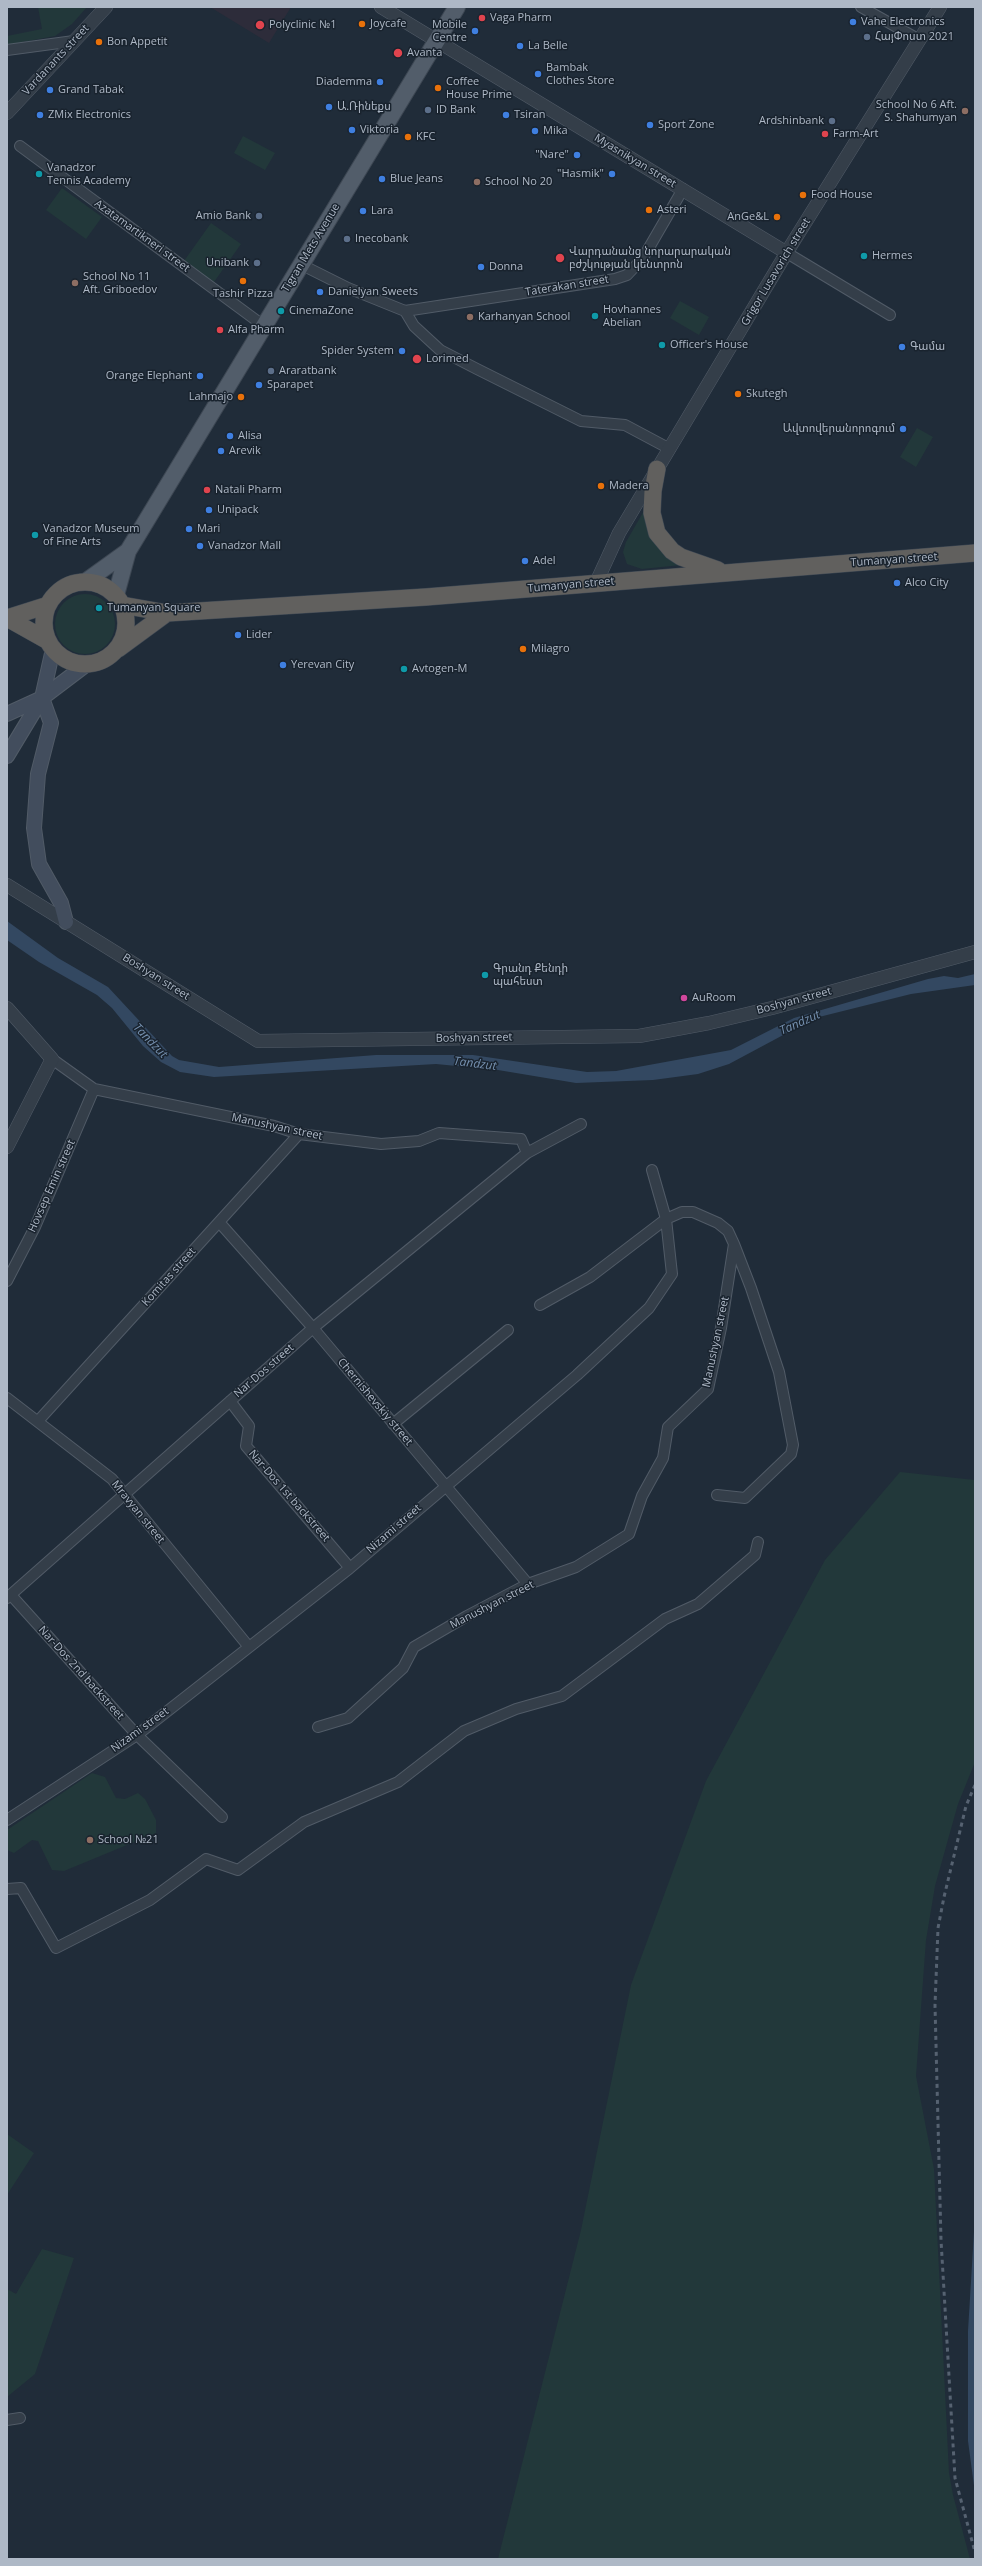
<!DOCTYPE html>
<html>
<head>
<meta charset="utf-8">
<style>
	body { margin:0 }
	#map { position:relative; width:982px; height:2566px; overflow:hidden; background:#202c39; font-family:"Open Sans",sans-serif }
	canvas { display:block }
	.frame { position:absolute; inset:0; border:8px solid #aeb8c6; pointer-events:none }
</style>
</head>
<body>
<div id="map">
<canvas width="982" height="2566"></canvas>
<div class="frame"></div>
</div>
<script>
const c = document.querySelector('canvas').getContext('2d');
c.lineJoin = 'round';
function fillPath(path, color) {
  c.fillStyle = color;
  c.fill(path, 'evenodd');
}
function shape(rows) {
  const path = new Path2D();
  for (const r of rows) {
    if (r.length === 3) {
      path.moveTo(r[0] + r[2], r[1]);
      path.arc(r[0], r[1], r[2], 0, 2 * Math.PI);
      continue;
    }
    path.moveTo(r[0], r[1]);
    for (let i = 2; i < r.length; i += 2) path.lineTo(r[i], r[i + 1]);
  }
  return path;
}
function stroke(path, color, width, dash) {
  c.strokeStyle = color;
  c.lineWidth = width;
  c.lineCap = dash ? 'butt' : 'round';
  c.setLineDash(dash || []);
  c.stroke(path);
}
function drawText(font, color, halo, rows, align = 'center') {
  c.font = font + ' "Open Sans","Noto Sans Armenian",sans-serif';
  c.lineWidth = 3;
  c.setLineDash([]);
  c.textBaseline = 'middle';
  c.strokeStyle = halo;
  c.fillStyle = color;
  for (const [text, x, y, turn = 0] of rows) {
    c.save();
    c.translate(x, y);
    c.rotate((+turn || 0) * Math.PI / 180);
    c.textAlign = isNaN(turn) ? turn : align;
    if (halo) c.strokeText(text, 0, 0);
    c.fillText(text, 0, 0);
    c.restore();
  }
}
const medical = shape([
	[210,7,291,7,269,43]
]);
const green = shape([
	[38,7,87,7,72,24,55,36,7,45,7,36,42,29],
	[243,136,275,153,265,170,234,153],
	[62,188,102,217,86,239,46,210],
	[211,223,241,244,214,282,184,261],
	[680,301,709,317,699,335,670,318],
	[917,428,933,437,916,467,900,457],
	[649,502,649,513,691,564,642,569,627,564,623,552,626,542],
	[85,624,30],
	[900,1472,975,1480,975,1762,958,1804,935,1886,926,1940,916,2076,934,2169,949,2473,953,2495,970,2559,498,2559,581,2230,631,1985,706,1781,825,1560],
	[92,1773,105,1777,116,1798,125,1799,138,1793,145,1799,156,1820,156,1833,64,1871,52,1870,38,1841,32,1840,14,1853,7,1850,7,1830],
	[7,2134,34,2153,7,2195],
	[42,2249,74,2258,35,2374,7,2397,7,2289,16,2294]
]);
const water = shape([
	[7,921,58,958,108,987,172,1056,179,1060,219,1067,376,1055,473,1055,587,1072,616,1071,731,1050,794,1018,928,979,944,976,958,978,975,974,975,985,911,994,815,1018,729,1064,698,1074,653,1080,576,1083,498,1070,436,1064,214,1077,180,1072,161,1062,143,1046,112,1008,97,995,39,962,7,940],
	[975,2215,975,2493,968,2441,968,2331]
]);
const minor = shape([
	[861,7,918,39],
	[7,50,74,41],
	[20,146,264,326],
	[787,253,890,315],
	[302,265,348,288,405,311,414,326,440,350,477,369,581,421,625,425,670,449],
	[405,311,615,279,627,275,643,258,683,189],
	[52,1059,94,1089,274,1126,299,1134,381,1144,419,1141,439,1133,521,1139,527,1153],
	[219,1222,313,1328,528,1584],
	[7,1281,35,1227,94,1089],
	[7,1398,112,1479,249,1647],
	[230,1401,249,1426,246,1446,350,1568],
	[39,1420,299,1134],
	[393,1424,508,1330],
	[717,1495,745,1498,791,1454,793,1445,779,1372,751,1288,734,1244],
	[11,1595,137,1735,222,1817],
	[7,1598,313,1328,527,1153,581,1124],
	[318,1727,348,1718,403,1668,414,1647,467,1616,528,1584,576,1567,629,1534,642,1496,663,1458,668,1427,708,1389,721,1328,734,1244,728,1231,718,1223,693,1212,682,1212,666,1219,590,1277,540,1305],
	[7,1820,137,1735,350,1568,577,1375,649,1308,672,1274,666,1219,652,1170],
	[7,1889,21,1888,56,1948,150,1900,206,1859,238,1870,304,1822,398,1782,464,1731,516,1709,562,1696,665,1619,698,1604,755,1555,758,1542],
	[7,2420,20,2418]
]);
const tertiary = shape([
	[381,7,787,253],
	[7,113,106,7],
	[596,583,619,533,790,247,940,7],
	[7,885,258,1041,639,1036,709,1023,772,1008,975,952],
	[7,1008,52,1059,7,1147]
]);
const secondary = shape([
	[42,698,51,723,38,774,34,828,39,864,61,903,66,922],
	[7,714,42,698,87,664],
	[7,756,42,698,53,649]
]);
const primary = shape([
	[85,582,128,551],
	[116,595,128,551,457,7]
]);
const trunk = shape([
	[657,469,653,491,652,513,657,533,672,551,681,557,718,570],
	[85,623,41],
	[122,605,167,613,426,597,975,553],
	[7,618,48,641],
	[7,618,48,605],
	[118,649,167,613]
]);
const rail = shape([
	[975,1785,966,1806,944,1897,938,1928,935,2005,941,2240,955,2478,975,2552]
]);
const markers = [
	[482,18,4,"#e0444e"],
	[853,22,4,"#3f7fe0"],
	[362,24,4,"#e8710a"],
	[260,25,5,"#e0444e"],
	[475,31,4,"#3f7fe0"],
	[867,37,4,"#5c6f8a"],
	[99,42,4,"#e8710a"],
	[520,46,4,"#3f7fe0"],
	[398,53,5,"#e0444e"],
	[538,74,4,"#3f7fe0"],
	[380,82,4,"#3f7fe0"],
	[438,88,4,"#e8710a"],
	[50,90,4,"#3f7fe0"],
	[329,107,4,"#3f7fe0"],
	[428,110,4,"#5c6f8a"],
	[965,111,4,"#8d6e63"],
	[40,115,4,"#3f7fe0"],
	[506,115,4,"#3f7fe0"],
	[832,121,4,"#5c6f8a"],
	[650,125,4,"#3f7fe0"],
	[352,130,4,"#3f7fe0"],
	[535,131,4,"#3f7fe0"],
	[825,134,4,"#e0444e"],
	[408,137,4,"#e8710a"],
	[577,155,4,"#3f7fe0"],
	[39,174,4,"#0f9aa8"],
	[612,174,4,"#3f7fe0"],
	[382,179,4,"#3f7fe0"],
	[477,182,4,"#8d6e63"],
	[803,195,4,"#e8710a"],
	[649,210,4,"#e8710a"],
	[363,211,4,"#3f7fe0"],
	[259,216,4,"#5c6f8a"],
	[777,217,4,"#e8710a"],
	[347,239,4,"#5c6f8a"],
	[864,256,4,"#0f9aa8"],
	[560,258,5,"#e0444e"],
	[257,263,4,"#5c6f8a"],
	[481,267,4,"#3f7fe0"],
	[243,281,4,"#e8710a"],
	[75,283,4,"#8d6e63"],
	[320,292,4,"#3f7fe0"],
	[281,311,4,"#0f9aa8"],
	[595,316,4,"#0f9aa8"],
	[470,317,4,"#8d6e63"],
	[220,330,4,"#e0444e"],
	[662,345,4,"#0f9aa8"],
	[902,347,4,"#3f7fe0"],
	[402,351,4,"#3f7fe0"],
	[417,359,5,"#e0444e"],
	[271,371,4,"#5c6f8a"],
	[200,376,4,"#3f7fe0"],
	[259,385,4,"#3f7fe0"],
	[738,394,4,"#e8710a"],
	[241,397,4,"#e8710a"],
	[903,429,4,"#3f7fe0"],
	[230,436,4,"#3f7fe0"],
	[221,451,4,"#3f7fe0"],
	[601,486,4,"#e8710a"],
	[207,490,4,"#e0444e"],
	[209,510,4,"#3f7fe0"],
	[189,529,4,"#3f7fe0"],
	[35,535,4,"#0f9aa8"],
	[200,546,4,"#3f7fe0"],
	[525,561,4,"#3f7fe0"],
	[897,583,4,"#3f7fe0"],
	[99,608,4,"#0f9aa8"],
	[238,635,4,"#3f7fe0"],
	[523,649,4,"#e8710a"],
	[283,665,4,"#3f7fe0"],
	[404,669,4,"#0f9aa8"],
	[485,975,4,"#0f9aa8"],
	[684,998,4,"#d1479c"],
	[90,1840,4,"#8d6e63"]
];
const poiNames = [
	["Vaga Pharm",490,18],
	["Vahe Electronics",861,22],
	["Joycafe",370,24],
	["Polyclinic №1",269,25],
	["Mobile",467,25,"right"],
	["Centre",467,38,"right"],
	["ՀայՓոստ 2021",875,37],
	["Bon Appetit",107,42],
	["La Belle",528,46],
	["Avanta",407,53],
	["Bambak",546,68],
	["Clothes Store",546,81],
	["Diademma",372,82,"right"],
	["Coffee",446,82],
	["House Prime",446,95],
	["Grand Tabak",58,90],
	["School No 6 Aft.",957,105,"right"],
	["S. Shahumyan",957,118,"right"],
	["Ա.Ռինեքս",337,107],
	["ID Bank",436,110],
	["ZMix Electronics",48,115],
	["Tsiran",514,115],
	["Ardshinbank",824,121,"right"],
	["Sport Zone",658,125],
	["Viktoria",360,130],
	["Mika",543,131],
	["Farm-Art",833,134],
	["KFC",416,137],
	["\"Nare\"",569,155,"right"],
	["Vanadzor",47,168],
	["Tennis Academy",47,181],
	["\"Hasmik\"",604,174,"right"],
	["Blue Jeans",390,179],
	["School No 20",485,182],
	["Food House",811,195],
	["Asteri",657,210],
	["Lara",371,211],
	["Amio Bank",251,216,"right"],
	["AnGe&L",769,217,"right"],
	["Inecobank",355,239],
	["Վարդանանց նորարարական",569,252],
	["բժշկության կենտրոն",569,265],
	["Hermes",872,256],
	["Unibank",249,263,"right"],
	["Donna",489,267],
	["School No 11",83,277],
	["Aft. Griboedov",83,290],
	["Danielyan Sweets",328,292],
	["Tashir Pizza",243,294,"center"],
	["Hovhannes",603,310],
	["Abelian",603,323],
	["CinemaZone",289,311],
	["Karhanyan School",478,317],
	["Alfa Pharm",228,330],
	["Officer's House",670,345],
	["Գամա",910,347],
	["Spider System",394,351,"right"],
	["Lorimed",426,359],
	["Araratbank",279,371],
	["Orange Elephant",192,376,"right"],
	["Sparapet",267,385],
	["Skutegh",746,394],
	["Lahmajo",233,397,"right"],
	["Ավտովերանորոգում",895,429,"right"],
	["Alisa",238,436],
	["Arevik",229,451],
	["Madera",609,486],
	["Natali Pharm",215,490],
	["Unipack",217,510],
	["Vanadzor Museum",43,529],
	["of Fine Arts",43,542],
	["Mari",197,529],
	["Vanadzor Mall",208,546],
	["Adel",533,561],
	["Alco City",905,583],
	["Tumanyan Square",107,608],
	["Lider",246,635],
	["Milagro",531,649],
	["Yerevan City",291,665],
	["Avtogen-M",412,669],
	["Գրանդ Քենդի",493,969],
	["պահեստ",493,982],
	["AuRoom",692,998],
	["School №21",98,1840]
];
const streetNames = [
	["Vardanants street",56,60,-47],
	["Myasnikyan street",635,161,31],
	["Azatamartikneri street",142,236,36],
	["Tigran Mets Avenue",311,248,-59],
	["Grigor Lusavorich street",776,272,-59],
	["Taterakan street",567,286,-9],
	["Tumanyan street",894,560,-4],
	["Tumanyan street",571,585,-5],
	["Boshyan street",156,977,32],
	["Boshyan street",794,1001,-15],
	["Boshyan street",474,1038,-1],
	["Manushyan street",277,1127,12],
	["Hovsep Emin street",52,1186,-66],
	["Komitas street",169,1277,-48],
	["Manushyan street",716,1342,-78],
	["Nar-Dos street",264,1371,-41],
	["Chernishevskiy street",375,1402,50],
	["Nar-Dos 1st backstreet",289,1496,49],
	["Mravyan street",138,1512,51],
	["Nizami street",394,1529,-41],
	["Manushyan street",492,1605,-27],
	["Nar-Dos 2nd backstreet",81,1673,48],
	["Nizami street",140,1730,-36]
];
const waterNames = [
	["Tandzut",800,1023,-24],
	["Tandzut",150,1041,46],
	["Tandzut",475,1064,7]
];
fillPath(medical, '#2d2c3a');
fillPath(green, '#22383a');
fillPath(water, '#334861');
stroke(minor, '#515b67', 12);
stroke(tertiary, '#515b67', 14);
stroke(secondary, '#515b67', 16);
stroke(primary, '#3d4753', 18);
stroke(trunk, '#3e4854', 18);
stroke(minor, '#343e49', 10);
stroke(tertiary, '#343e49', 13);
stroke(secondary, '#424d5d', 14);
stroke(primary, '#525d6a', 16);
stroke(trunk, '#61605e', 17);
stroke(rail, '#566271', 3, [4, 4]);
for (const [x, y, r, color] of markers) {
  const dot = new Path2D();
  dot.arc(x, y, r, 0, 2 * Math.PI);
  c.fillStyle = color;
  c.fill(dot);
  stroke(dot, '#19232e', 1.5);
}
drawText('11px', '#aeb8c6', '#19232e', poiNames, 'left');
drawText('11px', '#aeb8c6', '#19232e', streetNames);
drawText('italic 12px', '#7590af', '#19232e', waterNames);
</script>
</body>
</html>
